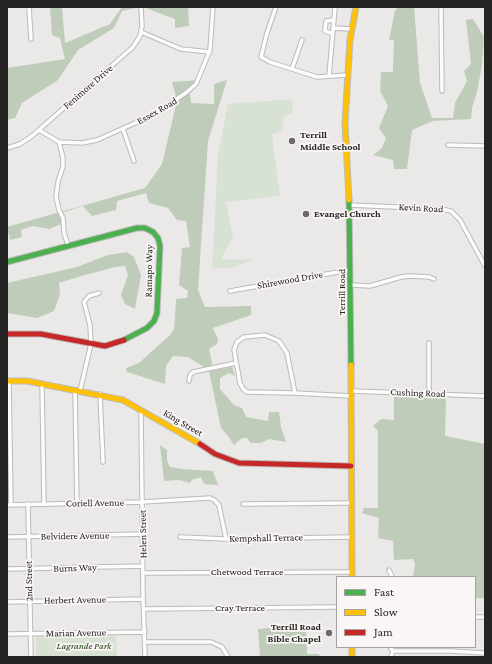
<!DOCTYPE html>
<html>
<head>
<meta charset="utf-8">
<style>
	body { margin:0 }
	#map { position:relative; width:492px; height:664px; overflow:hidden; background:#ebe9e8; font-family:"Crimson Pro",serif }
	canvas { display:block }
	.frame { position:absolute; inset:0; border:8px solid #262524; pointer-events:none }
	.legend { position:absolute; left:336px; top:576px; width:140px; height:72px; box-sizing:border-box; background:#faf6f5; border:1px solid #a5a2a1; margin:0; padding:5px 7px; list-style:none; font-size:12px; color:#262524 }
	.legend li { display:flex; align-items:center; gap:8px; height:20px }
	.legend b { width:20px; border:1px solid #a5a2a1 }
</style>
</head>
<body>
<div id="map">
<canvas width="492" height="664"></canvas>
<div class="frame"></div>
<ul class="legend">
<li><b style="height:5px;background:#4caf50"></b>Fast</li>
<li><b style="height:5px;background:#ffc107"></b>Slow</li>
<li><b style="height:5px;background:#c62828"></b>Jam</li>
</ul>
</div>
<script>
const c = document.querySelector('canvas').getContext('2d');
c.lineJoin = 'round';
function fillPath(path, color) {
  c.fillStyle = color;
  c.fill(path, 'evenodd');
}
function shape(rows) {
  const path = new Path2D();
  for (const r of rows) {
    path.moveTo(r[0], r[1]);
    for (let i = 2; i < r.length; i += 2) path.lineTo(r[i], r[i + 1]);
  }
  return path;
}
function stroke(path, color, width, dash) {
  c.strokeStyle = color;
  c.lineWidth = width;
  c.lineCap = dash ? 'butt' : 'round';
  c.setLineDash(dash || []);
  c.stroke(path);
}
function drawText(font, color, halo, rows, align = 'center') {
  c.font = font + ' "Crimson Pro",serif';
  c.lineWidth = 3.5;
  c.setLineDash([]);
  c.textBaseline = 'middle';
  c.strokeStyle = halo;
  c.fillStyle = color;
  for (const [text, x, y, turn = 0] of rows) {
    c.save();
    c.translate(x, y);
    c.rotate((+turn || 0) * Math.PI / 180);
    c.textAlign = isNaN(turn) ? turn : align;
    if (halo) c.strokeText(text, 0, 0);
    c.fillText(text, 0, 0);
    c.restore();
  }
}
const green = shape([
	[292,99,293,112,283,118,283,131,272,134,280,196,226,202,233,237,221,259,253,260,234,267,212,269,218,154,228,104],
	[116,634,117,657,36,657,36,636]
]);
const forest = shape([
	[50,7,62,7,65,43,110,24,122,7,140,7,122,11,114,28,78,50,58,80,22,103,15,118,7,120,7,68,65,59,60,38,52,35],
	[143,7,188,7,189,26,175,28,175,19],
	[398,7,414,7,420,83,432,118,453,118,455,103,467,81,464,71,471,64,466,20,473,19,484,37,482,65,477,92,472,108,471,119,433,121,412,130,407,169,394,169,393,160,373,155,382,148,386,138,379,128,388,106,380,91,381,72,393,72,394,40,389,40,395,11],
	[199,80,190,94,191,103,214,104,214,84,227,80,208,141,198,290,205,307,251,306,251,315,213,328,218,339,217,344,209,349,213,368,207,369,188,357,173,356,166,366,165,384,127,372,126,368,139,363,169,336,174,329,176,299,187,298,188,291,179,285,182,248,190,247,186,221,177,220,168,208,149,203,146,193,117,201,116,210,92,216,83,206,61,213,64,223,49,229,33,226,21,230,22,237,10,240,9,234,7,234,7,227,145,188,162,164,177,101,172,82],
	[127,252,134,257,141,275,135,309,125,304,121,295,128,275,125,266,115,267,78,277,59,283,60,295,54,311,47,314,37,318,7,313,7,283,77,267,108,255],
	[232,367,235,376,229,373,220,378,220,389,234,405,242,408,246,417,268,421,269,412,279,412,281,427,286,442,269,439,261,443,251,443,247,438,242,438,234,445,228,436,221,428,209,371],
	[394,396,446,398,445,436,485,444,485,598,475,598,475,577,413,577,415,564,413,559,394,560,393,541,378,538,379,518,362,513,364,508,378,508,378,431,373,426,381,419,394,420],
	[160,445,167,450,167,460,170,467,182,469,213,471,218,485,204,484,201,477,192,480,190,483,179,480,164,481],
	[306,625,307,654,318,654,322,657,260,657,258,629]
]);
const street = shape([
	[29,7,31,39],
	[276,7,267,33,261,57,270,62,317,77,348,75],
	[441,7,442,91],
	[333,28,352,29],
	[141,32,181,49,210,52],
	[333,34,325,31,326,21,334,20],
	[292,69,302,40],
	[329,76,335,7],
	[123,129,134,161],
	[39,130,59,142,82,143,97,140,153,115,187,92,196,84,210,50,213,7],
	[59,142,63,158,63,166,58,182,56,197,59,210,63,218,64,233,68,245],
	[448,145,485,146],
	[7,148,20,144,32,136,133,47,140,36,142,26,141,7],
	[349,205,441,209,451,211,460,220,485,266],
	[351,285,370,286,401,277,411,276,429,277,434,279],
	[230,291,350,270],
	[429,343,429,394],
	[9,381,11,505],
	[189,381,190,375,193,372,236,363],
	[42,384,44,504],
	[75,390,77,504],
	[80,391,91,344,90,325,84,302,89,296,99,293],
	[351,391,485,396],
	[295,393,287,353,279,341,265,335,244,337,237,342,234,350,240,383,243,389,247,392,295,393,351,396],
	[100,394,103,462],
	[141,411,143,595,145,657],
	[28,504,31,657],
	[243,504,351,503],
	[7,505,142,502,210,498,214,500,219,505,226,539],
	[7,537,143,534],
	[180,537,226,539,351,537],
	[7,569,143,566],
	[389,570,392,577],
	[143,573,352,572],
	[7,602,143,599],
	[144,609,337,607],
	[475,617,485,617],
	[7,634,145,632],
	[145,642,211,642,222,647,228,657],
	[390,647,393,651,391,657],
	[393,651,450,651,485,653]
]);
const fast = shape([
	[349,200,351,365],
	[7,262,137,228,145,228,153,232,158,238,160,246,157,313,154,321,147,328,124,340]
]);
const slow = shape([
	[349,200,345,123,350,40,356,7],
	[351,365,352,577],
	[7,381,27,381,123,400,200,444],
	[352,647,352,657]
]);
const jam = shape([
	[7,334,41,334,105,346,124,340],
	[200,444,215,454,239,463,351,466]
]);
const markers = [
	[292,141,4,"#6b6a69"],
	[306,214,4,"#6b6a69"],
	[329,633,4,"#6b6a69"]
];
const streetNames = [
	["Fenimore Drive",88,87,-41],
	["Essex Road",157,111,-30],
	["Kevin Road",421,208,3],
	["Ramapo Way",149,271,-89],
	["Shirewood Drive",290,280,-10],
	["Terrill Road",342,292,-90],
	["Cushing Road",418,393,2],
	["King Street",183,423,30],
	["Coriell Avenue",95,503,-1],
	["Helen Street",143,534,-91],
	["Belvidere Avenue",75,536,-1],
	["Kempshall Terrace",266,538,-1],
	["Burns Way",75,568,-2],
	["Chetwood Terrace",247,572],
	["2nd Street",29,581,-91],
	["Herbert Avenue",75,600,-1],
	["Cray Terrace",240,608],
	["Marian Avenue",76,633,-1]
];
const poiNames = [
	["Terrill",300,135],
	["Middle School",300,147],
	["Evangel Church",314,214],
	["Terrill Road",321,627,"right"],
	["Bible Chapel",321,639,"right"]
];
const parkNames = [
	["Lagrande Park",84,646]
];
fillPath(green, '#d8e2d4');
fillPath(forest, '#bfccb9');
stroke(street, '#bcbbba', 5.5);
stroke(fast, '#bcbbba', 7);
stroke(slow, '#bcbbba', 7);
stroke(jam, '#bcbbba', 7);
stroke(street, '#fcfcfc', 3.5);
stroke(fast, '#4caf50', 5);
stroke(slow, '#ffc107', 5);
stroke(jam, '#c62828', 5);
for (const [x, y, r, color] of markers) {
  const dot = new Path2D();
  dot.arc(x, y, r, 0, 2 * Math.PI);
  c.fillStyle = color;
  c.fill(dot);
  stroke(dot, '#faf6f5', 1.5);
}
drawText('10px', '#262524', '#faf6f5', streetNames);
drawText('bold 10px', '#262524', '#faf6f5', poiNames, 'left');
drawText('italic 10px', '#1a3d0b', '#faf6f5', parkNames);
</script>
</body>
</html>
